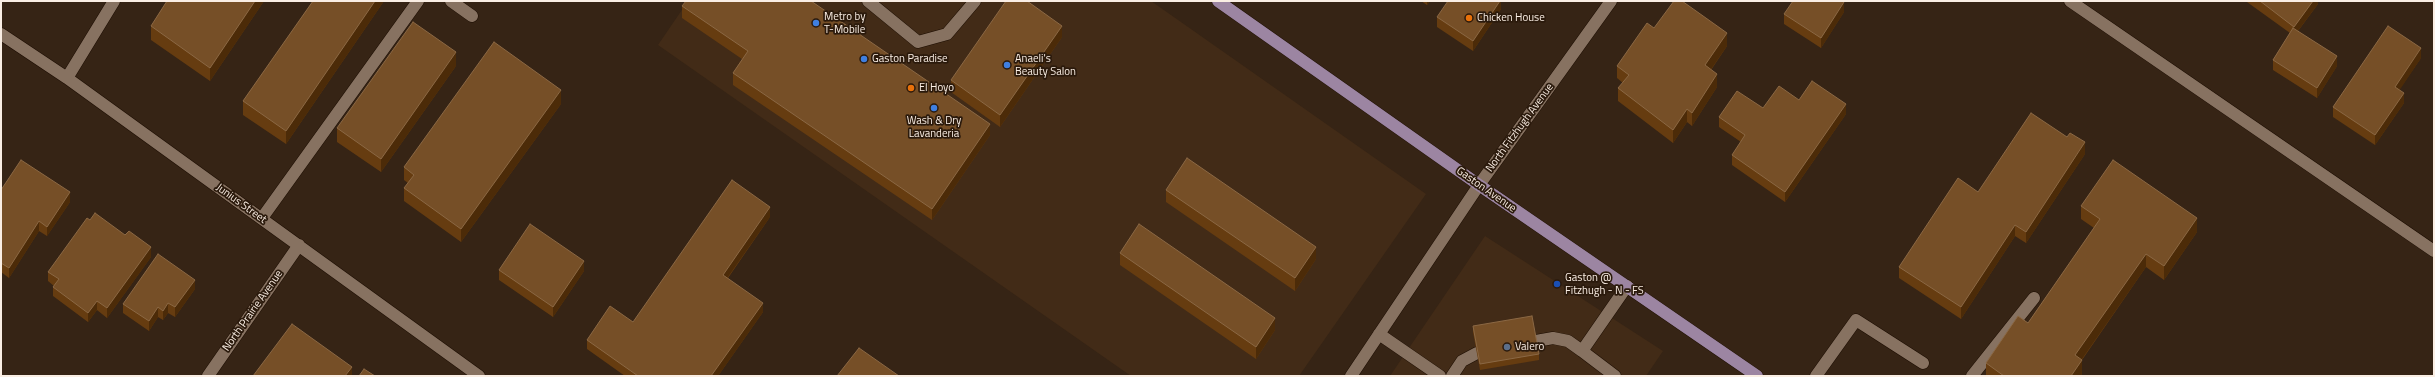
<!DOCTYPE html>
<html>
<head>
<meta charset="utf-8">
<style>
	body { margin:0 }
	#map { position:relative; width:2435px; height:377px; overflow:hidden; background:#362415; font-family:"Titillium Web",sans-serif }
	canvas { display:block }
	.frame { position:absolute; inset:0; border:2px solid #faeee4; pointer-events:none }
</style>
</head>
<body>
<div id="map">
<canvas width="2435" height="377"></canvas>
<div class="frame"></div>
</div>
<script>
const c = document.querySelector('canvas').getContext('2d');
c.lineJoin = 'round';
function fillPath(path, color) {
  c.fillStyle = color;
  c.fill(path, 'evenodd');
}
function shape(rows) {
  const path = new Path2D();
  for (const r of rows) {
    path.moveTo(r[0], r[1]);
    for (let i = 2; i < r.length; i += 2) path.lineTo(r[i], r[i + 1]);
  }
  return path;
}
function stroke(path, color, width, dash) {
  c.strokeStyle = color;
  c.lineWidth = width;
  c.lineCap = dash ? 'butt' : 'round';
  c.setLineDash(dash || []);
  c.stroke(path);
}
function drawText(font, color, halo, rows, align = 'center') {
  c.font = font + ' "Titillium Web",sans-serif';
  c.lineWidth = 3.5;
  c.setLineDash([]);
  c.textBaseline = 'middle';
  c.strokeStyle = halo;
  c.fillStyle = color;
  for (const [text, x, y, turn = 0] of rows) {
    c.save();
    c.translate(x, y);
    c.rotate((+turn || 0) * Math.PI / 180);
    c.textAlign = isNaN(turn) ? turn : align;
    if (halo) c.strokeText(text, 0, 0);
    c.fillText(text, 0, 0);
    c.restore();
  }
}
const built = shape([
	[688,1,1151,1,1426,194,1299,376,1131,376,658,45],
	[1485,236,1663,351,1646,376,1390,376]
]);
const minor = shape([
	[451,1,472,16],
	[868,1,918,42,947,34,975,1],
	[2070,1,2434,251],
	[1,34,67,78,479,376],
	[67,78,114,1],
	[262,218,418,1],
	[1379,334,1440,376],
	[1536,341,1553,338,1568,341,1582,351,1627,286],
	[1582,351,1615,376],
	[208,376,299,245],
	[1351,376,1479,185,1611,1],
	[1452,376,1462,361,1477,353],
	[1816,376,1856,320,1923,363],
	[1972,376,2034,298]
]);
const major = shape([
	[1218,1,1479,185,1757,376]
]);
const wall = shape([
	[167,1,264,1,210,81,151,40,151,26],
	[313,1,384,1,286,144,243,115,243,101],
	[1421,1,1430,1,1427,5],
	[1501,1,1501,9,1473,51,1437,27,1437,17],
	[2247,1,2318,1,2318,4,2298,31,2337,66,2317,98,2273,70,2273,60,2290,33,2247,2],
	[682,6,990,135,932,220,733,85,733,73,742,59,682,18],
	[1844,12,1821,48,1784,24,1784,14],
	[1654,28,1727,46,1711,70,1717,87,1692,126,1687,122,1673,143,1618,101,1618,88,1623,83,1617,78,1617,66],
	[1062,37,1000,127,951,92,951,80],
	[2421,58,2399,90,2404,103,2375,145,2333,117,2333,107],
	[456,66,381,172,337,142,337,128],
	[1799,100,1846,114,1785,202,1732,165,1732,155,1741,142,1719,127,1719,117,1763,108],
	[561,104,461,242,404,201,404,188,408,183,404,180,404,167],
	[2085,154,2026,243,2015,236,1961,319,1899,278,1899,267,1978,192],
	[1,190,70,202,47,236,39,231,9,278,1,272],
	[1166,190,1316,259,1295,291,1166,202],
	[2081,206,2197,232,2164,280,2146,267,2082,360,2082,373,2081,376,1986,376,1986,363,2028,323,2094,228,2081,219],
	[770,217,728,278,763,312,718,376,625,376,587,349,587,340,633,322],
	[1120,253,1275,330,1256,359,1120,265],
	[151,257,107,318,97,310,88,322,53,296,53,287,54,286,48,281,48,272],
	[499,270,584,271,553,317,499,280],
	[195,289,175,317,168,313,163,320,158,317,149,331,123,313,123,304],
	[1473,326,1539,354,1539,360,1480,370,1473,332]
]);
const shadedWall = shape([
	[255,1,264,1,210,81,210,68],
	[375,1,384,1,286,144,286,131],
	[1427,1,1430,1,1427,5],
	[1500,1,1501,1,1501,9,1473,51,1473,41],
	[2313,1,2318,1,2318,4,2294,36,2294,27],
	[1844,2,1844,12,1821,48,1821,38],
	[1062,26,1062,37,1000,127,1000,115],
	[1727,33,1727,46,1705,78,1705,65],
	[2421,48,2421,58,2395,97,2395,87],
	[456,52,456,66,381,172,381,159],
	[2337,56,2337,66,2317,98,2317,88],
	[1717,74,1717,87,1692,126,1692,113],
	[561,90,561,104,461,242,461,229],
	[2404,93,2404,103,2375,145,2375,135],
	[1846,104,1846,114,1785,202,1785,192],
	[1687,109,1687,122,1673,143,1673,130],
	[990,124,990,135,932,220,932,209],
	[2085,142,2085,154,2026,243,2026,232],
	[70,192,70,202,47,236,47,227],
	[770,207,770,217,723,284,723,275],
	[2197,218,2197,232,2164,280,2164,266],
	[39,221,39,231,9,278,9,268],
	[2015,225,2015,236,1961,319,1961,307],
	[151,247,151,257,107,318,107,308],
	[1316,247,1316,259,1295,291,1295,278],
	[2146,254,2146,267,2075,369,2075,355],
	[584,261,584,271,553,317,553,307],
	[195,280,195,289,175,317,175,307],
	[97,301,97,310,88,322,88,313],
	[168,303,168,313,163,320,163,311],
	[763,303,763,312,718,376,711,376],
	[158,307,158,317,149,331,149,321],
	[1275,318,1275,330,1256,359,1256,347],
	[2082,360,2082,373,2081,376,2071,376],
	[352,367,352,376,345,376]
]);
const building = shape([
	[167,1,255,1,210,68,151,26,167,1],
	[313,1,375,1,286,131,243,101,313,1],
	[686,1,811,1,990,124,932,209,733,73,748,51,682,6,686,1],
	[1006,1,1027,1,1062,26,1000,115,951,80,1006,1],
	[1448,1,1500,1,1473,41,1437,17,1448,1],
	[1674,1,1682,1,1727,33,1705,65,1717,74,1692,113,1687,109,1673,130,1618,88,1629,75,1617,66,1647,23,1654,28,1674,1],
	[1793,1,1842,1,1844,2,1821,38,1784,14,1793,1],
	[2260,1,2313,1,2294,27,2260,1],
	[413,22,456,52,381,159,337,128,413,22],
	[2388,26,2421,48,2395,87,2404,93,2375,135,2333,107,2388,26],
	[2293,28,2337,56,2317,88,2273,60,2293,28],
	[494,42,561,90,461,229,404,188,414,175,404,167,494,42],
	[1812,81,1846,104,1785,192,1732,155,1745,135,1719,117,1737,91,1763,108,1779,86,1799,100,1812,81],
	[2031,113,2067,137,2070,133,2085,142,2026,232,2015,225,1961,307,1899,267,1958,178,1978,192,2031,113],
	[1187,158,1316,247,1295,278,1166,190,1187,158],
	[21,160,70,192,47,227,39,221,9,268,1,263,1,190,21,160],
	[2113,160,2197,218,2164,266,2146,254,2075,355,2082,360,2071,376,2004,376,1986,363,2018,316,2028,323,2100,219,2081,206,2113,160],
	[732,180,770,207,723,275,763,303,711,376,638,376,587,340,610,306,633,322,732,180],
	[95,213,125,235,129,231,151,247,107,308,97,301,88,313,53,287,59,279,48,272,87,218,90,220,95,213],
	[530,224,584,261,553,307,499,270,530,224],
	[1139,224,1275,318,1256,347,1120,253,1139,224],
	[158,254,195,280,175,307,168,303,163,311,158,307,149,321,123,304,158,254],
	[1532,316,1539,354,1480,364,1473,326,1532,316],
	[292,324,352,367,345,376,253,376,292,324],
	[859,348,899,376,837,376,859,348],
	[364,369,375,376,359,376,364,369]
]);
const markers = [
	[1469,18,4,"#e8710a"],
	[816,23,4,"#3f7fe0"],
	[864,59,4,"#3f7fe0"],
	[1007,65,4,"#3f7fe0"],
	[911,88,4,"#e8710a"],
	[934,108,4,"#3f7fe0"],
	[1557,284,4,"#1a4fb4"],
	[1507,347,4,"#5c6f8a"]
];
const poiNames = [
	["Metro by",824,17],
	["T-Mobile",824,30],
	["Chicken House",1477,18],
	["Gaston Paradise",872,59],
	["Anaeli's",1015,59],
	["Beauty Salon",1015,72],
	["El Hoyo",919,88],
	["Wash & Dry",934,121,"center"],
	["Lavanderia",934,134,"center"],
	["Gaston @",1565,278],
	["Fitzhugh - N - FS",1565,291],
	["Valero",1515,347]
];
const streetNames = [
	["North Fitzhugh Avenue",1520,128,-54],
	["Gaston Avenue",1486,190,35],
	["Junius Street",241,204,36],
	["North Prairie Avenue",253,311,-55]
];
fillPath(built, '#422b17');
stroke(minor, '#1c0d01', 13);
stroke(major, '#1c0d01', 13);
stroke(minor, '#877261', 12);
stroke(major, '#9c85a2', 12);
fillPath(wall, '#663c10');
fillPath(shadedWall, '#4c2b08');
fillPath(building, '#764f27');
stroke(building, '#8b6844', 1);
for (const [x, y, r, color] of markers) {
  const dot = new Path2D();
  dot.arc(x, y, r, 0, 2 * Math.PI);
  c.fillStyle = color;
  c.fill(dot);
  stroke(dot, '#2b1a0c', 1.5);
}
drawText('11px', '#faeee4', '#2b1a0c', poiNames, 'left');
drawText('11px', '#faeee4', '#2b1a0c', streetNames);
</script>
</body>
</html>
